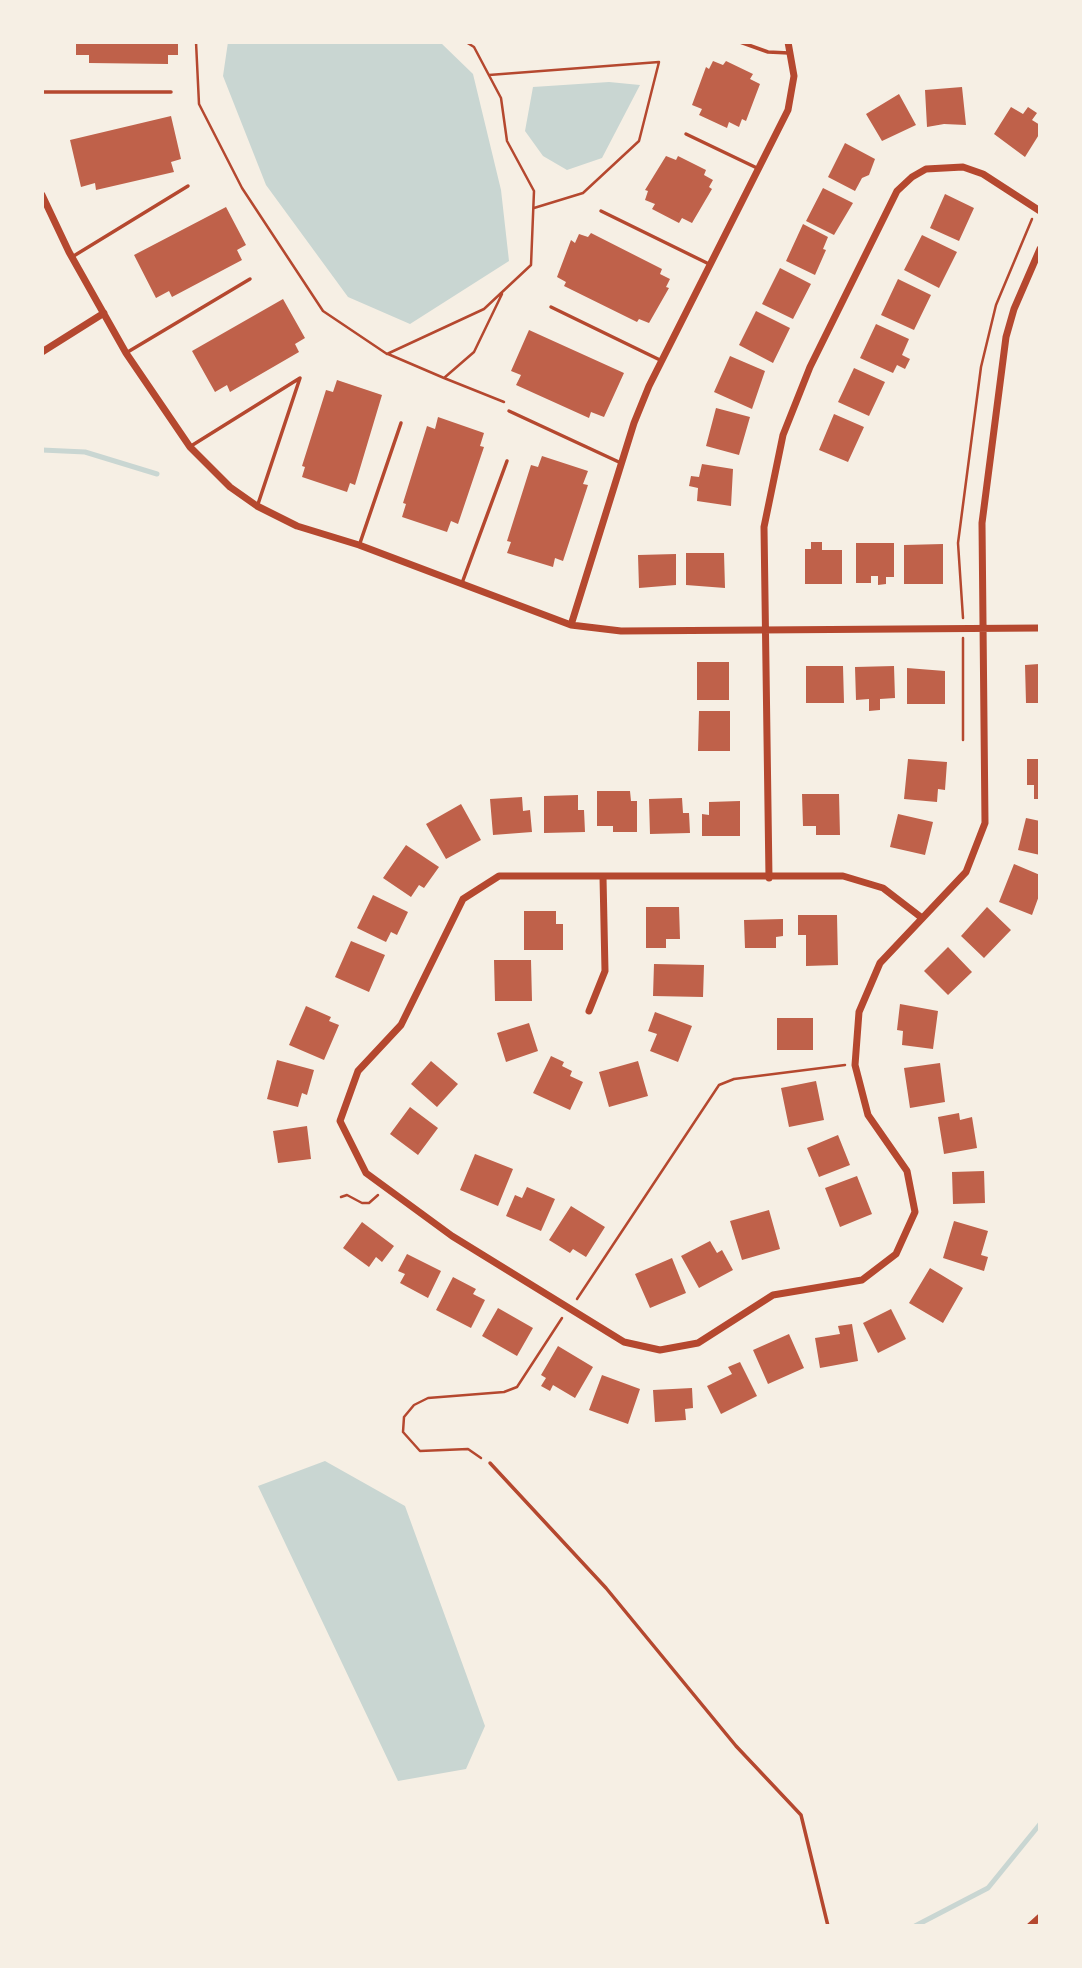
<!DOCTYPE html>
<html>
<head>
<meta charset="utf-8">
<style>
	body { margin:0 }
	#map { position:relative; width:1082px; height:1968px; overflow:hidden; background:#f6efe4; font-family:Inter,sans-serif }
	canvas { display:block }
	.frame { position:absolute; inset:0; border:44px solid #f6efe4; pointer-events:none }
</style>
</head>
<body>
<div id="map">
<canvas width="1082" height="1968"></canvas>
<div class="frame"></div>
</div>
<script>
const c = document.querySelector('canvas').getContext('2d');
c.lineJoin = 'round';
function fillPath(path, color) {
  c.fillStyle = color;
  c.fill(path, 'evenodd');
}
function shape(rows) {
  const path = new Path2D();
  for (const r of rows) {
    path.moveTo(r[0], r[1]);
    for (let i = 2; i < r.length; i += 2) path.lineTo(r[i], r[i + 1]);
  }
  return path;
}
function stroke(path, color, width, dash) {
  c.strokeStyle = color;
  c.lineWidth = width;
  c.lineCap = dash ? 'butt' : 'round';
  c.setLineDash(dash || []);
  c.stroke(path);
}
const water = shape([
	[228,42,440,42,473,74,501,190,509,261,410,324,348,297,266,185,223,76],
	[609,82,640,85,602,158,567,170,543,156,525,131,533,87],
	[325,1461,405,1506,485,1726,466,1769,398,1781,258,1486]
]);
const stream = shape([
	[42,450,85,452,157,474],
	[915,1926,988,1888,1040,1824]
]);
const building = shape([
	[76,42,178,42,178,55,168,55,168,64,89,63,89,55,76,55],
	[713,61,723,65,726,61,753,74,750,79,760,84,746,121,742,119,739,127,729,122,727,128,699,115,702,109,692,105,706,67,709,69],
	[962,87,966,125,944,124,927,127,925,90],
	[899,94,916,125,882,141,866,114],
	[1011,107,1023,114,1028,107,1037,113,1032,120,1040,125,1040,133,1025,157,994,134],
	[171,116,181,159,171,162,174,172,96,190,95,183,81,187,70,140],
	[845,143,875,159,869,175,862,178,855,191,828,177],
	[666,156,676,160,678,156,706,170,704,175,713,180,709,187,712,189,692,223,682,218,679,223,652,209,655,204,645,200,648,191,645,190],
	[823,188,853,203,834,235,806,221],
	[945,194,974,208,959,241,930,228],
	[226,207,246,245,237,250,242,260,172,297,169,291,156,298,134,255],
	[803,224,828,237,823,249,826,250,815,275,786,261],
	[591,233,662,269,660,274,670,279,666,287,669,288,649,323,639,319,637,322,564,286,566,282,557,277,571,240,575,243,579,234,588,237],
	[922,235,957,252,939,288,904,270],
	[780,268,811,284,793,319,762,304],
	[898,279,931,295,914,330,881,315],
	[283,299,305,338,295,344,299,352,230,392,227,385,215,392,192,351],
	[756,311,790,328,773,363,739,345],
	[876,324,909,339,902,355,910,359,905,369,897,365,893,373,860,358],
	[529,330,624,373,604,417,591,412,589,418,516,385,521,375,511,371],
	[730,356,765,371,752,409,714,392],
	[854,368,885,382,869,416,838,402],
	[337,380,382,395,355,485,350,483,347,492,302,477,305,467,302,466,326,390,333,392],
	[716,408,750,417,739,455,706,446],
	[834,414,864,427,848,462,819,450],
	[438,417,484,433,480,446,484,447,458,524,451,521,447,532,402,517,406,504,403,503,427,426,435,429],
	[542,456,588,471,583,484,588,485,563,561,555,558,553,567,507,553,511,542,507,541,531,465,538,467],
	[702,464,733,469,731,506,697,501,698,488,689,486,691,476,699,477],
	[811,542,822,542,822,550,842,550,842,584,805,584,805,549,811,549],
	[856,543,894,543,894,577,886,577,886,584,878,585,878,576,871,576,871,583,856,583],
	[943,544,943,584,904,584,904,545],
	[686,553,724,553,725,588,686,585],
	[676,554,676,585,639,588,638,555],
	[697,662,729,662,729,700,697,700],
	[1039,664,1040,703,1026,703,1025,665],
	[806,666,843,666,844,703,806,703],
	[894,666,895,698,880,699,880,710,869,711,869,699,856,700,855,667],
	[907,668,945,671,945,704,907,704],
	[699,711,730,711,730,751,698,751],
	[908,759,947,762,945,790,938,789,937,802,904,799],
	[1027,759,1040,759,1040,799,1034,799,1034,785,1027,785],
	[597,791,630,791,631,801,637,801,637,832,613,832,613,826,597,826],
	[802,794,839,794,840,835,816,835,816,826,803,826],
	[578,795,578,810,584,810,585,832,544,833,544,796],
	[522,797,523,811,530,810,532,832,493,835,490,799],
	[682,798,683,813,689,813,690,833,650,834,649,799],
	[740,801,740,836,702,836,702,814,709,815,709,802],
	[461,804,481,840,446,859,426,824],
	[898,814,933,822,925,855,890,847],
	[1026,818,1040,821,1040,855,1018,850],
	[406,845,439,867,424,888,419,885,411,897,383,878],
	[1014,864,1040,875,1040,893,1032,915,999,902],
	[373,895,408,912,397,935,391,932,386,942,357,928],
	[646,907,679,907,680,939,666,939,666,948,646,948],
	[987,907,1011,930,984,958,961,936],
	[524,911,556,911,556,924,563,924,563,950,524,950],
	[798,915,837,915,838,965,806,966,806,935,798,935],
	[783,919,783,936,776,937,776,948,745,948,744,920],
	[351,941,385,955,369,992,335,977],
	[948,947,972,972,948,995,924,971],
	[494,960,531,960,532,1001,495,1001],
	[654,964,704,965,703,997,653,996],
	[900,1004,938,1011,933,1049,902,1045,903,1031,897,1030],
	[306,1006,331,1017,329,1021,339,1025,324,1060,289,1045],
	[655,1012,692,1026,678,1062,650,1051,657,1034,648,1031],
	[777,1018,813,1018,813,1050,777,1050],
	[529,1023,538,1051,506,1062,497,1033],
	[551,1056,564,1062,562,1066,572,1071,570,1076,583,1082,570,1110,533,1093],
	[277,1060,314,1070,307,1095,302,1093,298,1107,267,1099],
	[431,1061,458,1084,437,1107,411,1084],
	[638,1061,648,1096,609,1107,599,1072],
	[940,1063,945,1102,910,1108,904,1068],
	[816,1081,824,1120,789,1127,781,1088],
	[410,1107,438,1128,418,1155,390,1134],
	[959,1113,960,1120,972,1117,977,1148,944,1154,938,1117],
	[307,1126,311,1159,278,1163,273,1131],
	[838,1135,850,1165,819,1177,807,1148],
	[475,1154,513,1169,498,1206,460,1190],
	[984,1171,985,1203,953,1204,952,1172],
	[857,1176,872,1214,840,1227,825,1188],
	[527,1187,555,1199,541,1231,506,1216,515,1195,522,1198],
	[571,1206,605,1227,586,1257,573,1249,570,1253,549,1240],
	[769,1210,780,1249,742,1260,730,1221],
	[954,1221,988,1231,981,1255,988,1257,984,1271,943,1258],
	[362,1222,394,1246,382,1262,376,1257,369,1267,343,1248],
	[710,1241,717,1253,722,1250,733,1270,699,1288,681,1256],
	[407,1254,441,1271,428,1298,400,1283,405,1274,398,1271],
	[672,1258,686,1293,650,1308,635,1274],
	[930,1268,963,1288,943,1323,909,1303],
	[453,1277,476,1289,473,1294,485,1300,471,1328,436,1310],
	[498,1308,533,1328,517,1356,482,1336],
	[891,1309,906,1339,878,1353,863,1323],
	[852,1324,858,1361,820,1368,815,1338,840,1334,838,1326],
	[789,1334,804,1368,768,1384,753,1350],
	[558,1346,593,1367,575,1398,553,1385,550,1391,541,1386,546,1378,541,1375],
	[740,1362,757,1396,721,1414,707,1386,732,1374,728,1367],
	[602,1375,640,1389,628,1424,589,1410],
	[692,1388,693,1408,685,1409,686,1420,655,1422,653,1390]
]);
const path = shape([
	[196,42,199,104,242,188,323,311,387,354,484,309,531,265,534,191,507,141,501,98,474,47,466,42],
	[489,75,659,62,639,141,583,193,534,208],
	[388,354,444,378,474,352,502,294],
	[444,378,504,402],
	[963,618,958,543,981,367,996,305,1032,219],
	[963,740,963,638],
	[341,1197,347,1195,362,1203,369,1203,378,1195],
	[577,1299,719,1085,734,1079,845,1065],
	[481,1458,468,1449,420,1451,403,1432,404,1417,414,1405,428,1398,504,1392,517,1387,562,1318]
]);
const service = shape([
	[740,42,768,52,789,53],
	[42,92,171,92],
	[686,134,757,168],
	[601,211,709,264],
	[72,257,188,186],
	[551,307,660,360],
	[126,353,250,279],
	[509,411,621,463],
	[191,446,300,378,258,504],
	[360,543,401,423],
	[462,583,507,461],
	[490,1463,606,1588,736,1746,801,1815,828,1926]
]);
const minor = shape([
	[42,195,69,252,126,353,190,447,230,487,257,506,297,526,359,545,571,625,621,631,1040,628],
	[42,352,104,313],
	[571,625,634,423,649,386,788,110,794,76,788,42],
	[769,878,764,527,783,435,810,367,897,191,912,177,926,169,963,167,983,174,1040,211],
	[922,918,883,888,843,876,499,876,463,899,401,1025,358,1071,340,1121,366,1173,452,1236,624,1342,660,1350,698,1343,773,1295,862,1280,896,1254,915,1212,907,1171,868,1115,855,1065,859,1012,880,963,966,872,985,823,982,523,1006,337,1014,309,1040,249],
	[589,1011,605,971,603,877],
	[1030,1926,1040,1917]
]);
fillPath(water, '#c9d6d2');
stroke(stream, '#c9d6d2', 5);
fillPath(building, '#bf614a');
stroke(path, '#b5482f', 2.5);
stroke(service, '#b5482f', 3.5);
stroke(minor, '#b5482f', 7);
</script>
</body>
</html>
